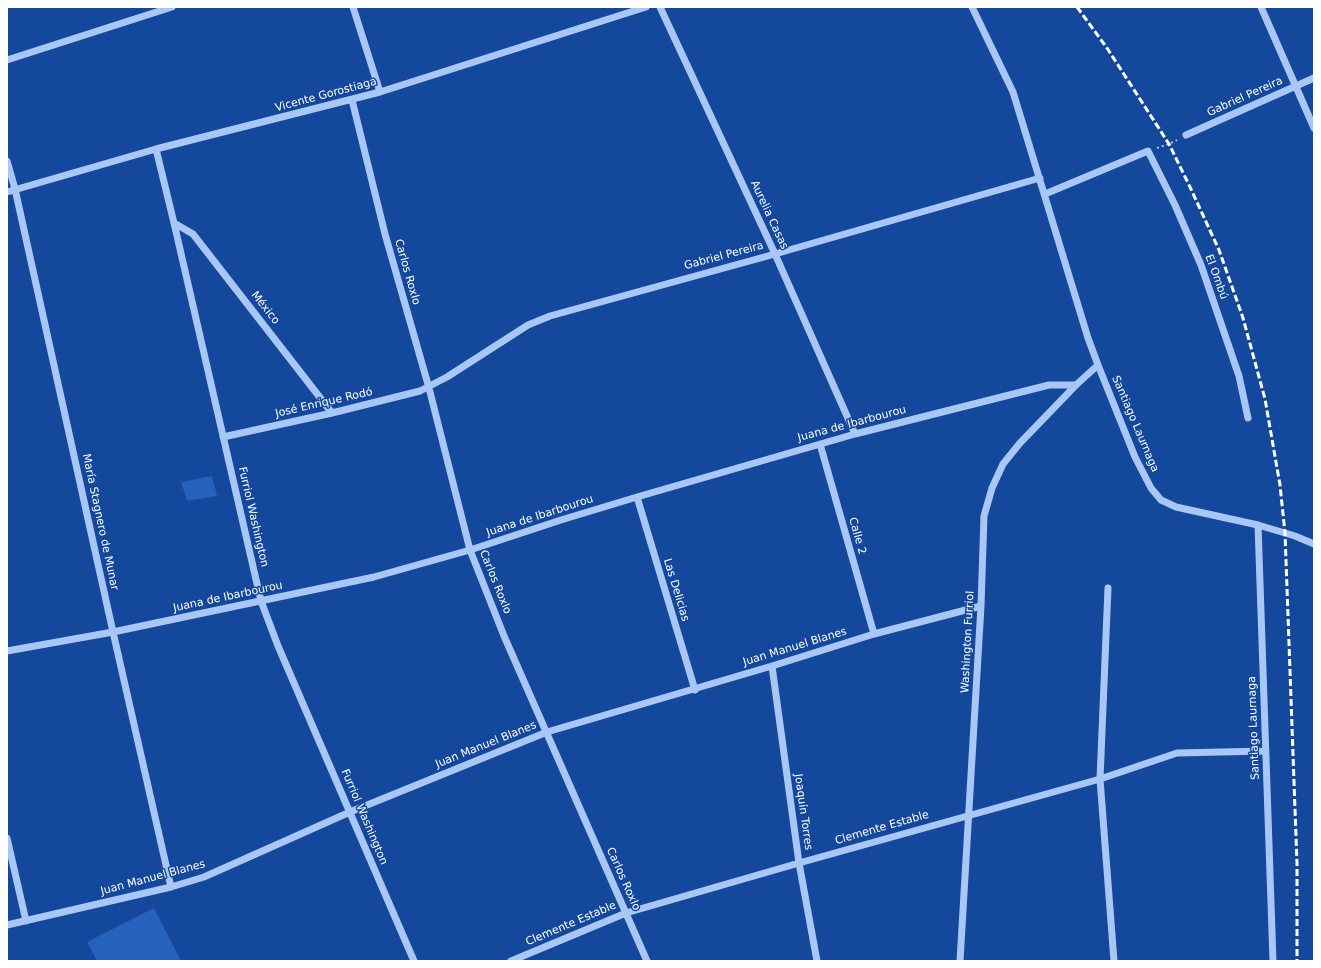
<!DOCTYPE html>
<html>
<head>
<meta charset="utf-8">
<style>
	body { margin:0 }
	#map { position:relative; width:1321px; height:968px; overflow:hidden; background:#13489d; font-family:"DejaVu Sans",sans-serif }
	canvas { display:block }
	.frame { position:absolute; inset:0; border:8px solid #fff; pointer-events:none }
</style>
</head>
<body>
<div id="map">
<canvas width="1321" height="968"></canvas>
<div class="frame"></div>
</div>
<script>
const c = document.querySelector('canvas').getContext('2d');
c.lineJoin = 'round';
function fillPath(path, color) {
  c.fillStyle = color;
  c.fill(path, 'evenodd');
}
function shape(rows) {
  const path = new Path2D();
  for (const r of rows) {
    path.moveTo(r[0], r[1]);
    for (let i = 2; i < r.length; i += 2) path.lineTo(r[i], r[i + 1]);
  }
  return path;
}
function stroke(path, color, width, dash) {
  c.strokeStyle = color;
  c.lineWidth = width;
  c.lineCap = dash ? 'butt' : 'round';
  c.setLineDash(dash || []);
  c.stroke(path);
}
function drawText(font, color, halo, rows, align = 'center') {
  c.font = font + ' "DejaVu Sans",sans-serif';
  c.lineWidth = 3;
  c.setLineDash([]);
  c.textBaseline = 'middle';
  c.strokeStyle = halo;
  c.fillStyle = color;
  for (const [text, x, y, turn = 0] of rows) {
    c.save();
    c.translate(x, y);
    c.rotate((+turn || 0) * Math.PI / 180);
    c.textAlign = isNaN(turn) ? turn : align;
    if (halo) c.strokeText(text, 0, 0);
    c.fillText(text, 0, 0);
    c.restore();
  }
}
const green = shape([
	[212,476,217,496,187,501,181,482],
	[154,908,181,961,97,961,87,942]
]);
const path = shape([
	[1157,148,1169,144,1177,140]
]);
const minor = shape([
	[353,7,380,92],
	[660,7,775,254,855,434],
	[972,7,1013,92,1088,338,1098,365,1135,457,1151,488,1161,500,1176,507,1258,525,1295,536,1314,544],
	[1261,7,1314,128],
	[7,60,172,7],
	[352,100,385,234,429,388,470,550,504,636,647,961],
	[1186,135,1314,78],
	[156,149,174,223,261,601,278,646,414,961],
	[7,161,15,189,113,632,171,887],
	[7,192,156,149,380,92,646,7],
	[1045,194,1148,151,1175,205,1201,265,1239,376,1248,418],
	[174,223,193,234,332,413],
	[223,437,332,413,420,391,447,377,528,325,550,316,775,254,1040,178],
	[820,444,874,634],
	[637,497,695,690],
	[1258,525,1273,961],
	[1108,588,1100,779,1114,961],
	[7,651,113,632,374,577,470,550,561,520,637,497,855,434,1049,385,1076,385],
	[772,666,799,863,817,961],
	[7,838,26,921],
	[7,925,171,887,204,877,350,812,547,732,772,666,874,634,981,606],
	[511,961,626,913,799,863,1100,779,1177,753,1266,751],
	[960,961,981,606,984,516,992,488,1003,464,1020,443,1076,385,1098,365]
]);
const rail = shape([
	[1077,7,1107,48,1169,144,1190,187,1219,250,1243,318,1265,399,1280,485,1285,533,1297,864,1297,961]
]);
const streetNames = [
	["Vicente Gorostiaga",326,95,-15],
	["Gabriel Pereira",1245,97,-24],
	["Aurelia Casas",769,215,65],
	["Gabriel Pereira",724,256,-15],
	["Carlos Roxlo",407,272,74],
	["El Ombú",1216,277,70],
	["México",265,308,52],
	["José Enrique Rodó",324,403,-13],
	["Juana de Ibarbourou",852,424,-15],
	["Santiago Laurnaga",1135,424,67],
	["Juana de Ibarbourou",540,516,-18],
	["Furriol Washington",253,517,77],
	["María Stagnero de Munar",100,522,78],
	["Calle 2",857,536,74],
	["Carlos Roxlo",495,582,68],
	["Las Delicias",676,590,73],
	["Juana de Ibarbourou",228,597,-12],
	["Washington Furriol",968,642,-87],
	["Juan Manuel Blanes",795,647,-17],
	["Santiago Laurnaga",1254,728,-92],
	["Juan Manuel Blanes",486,745,-22],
	["Joaquín Torres",803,812,82],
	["Furriol Washington",364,817,67],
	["Clemente Estable",882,828,-16],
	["Juan Manuel Blanes",153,878,-15],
	["Carlos Roxlo",623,879,66],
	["Clemente Estable",571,924,-23]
];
fillPath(green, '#2661bb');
stroke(path, '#a9c7f4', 2, [2, 3]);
stroke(minor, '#a9c7f4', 7);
stroke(rail, '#fff', 3, [7, 3]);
drawText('11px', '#fff', '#13489d', streetNames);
</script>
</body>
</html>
